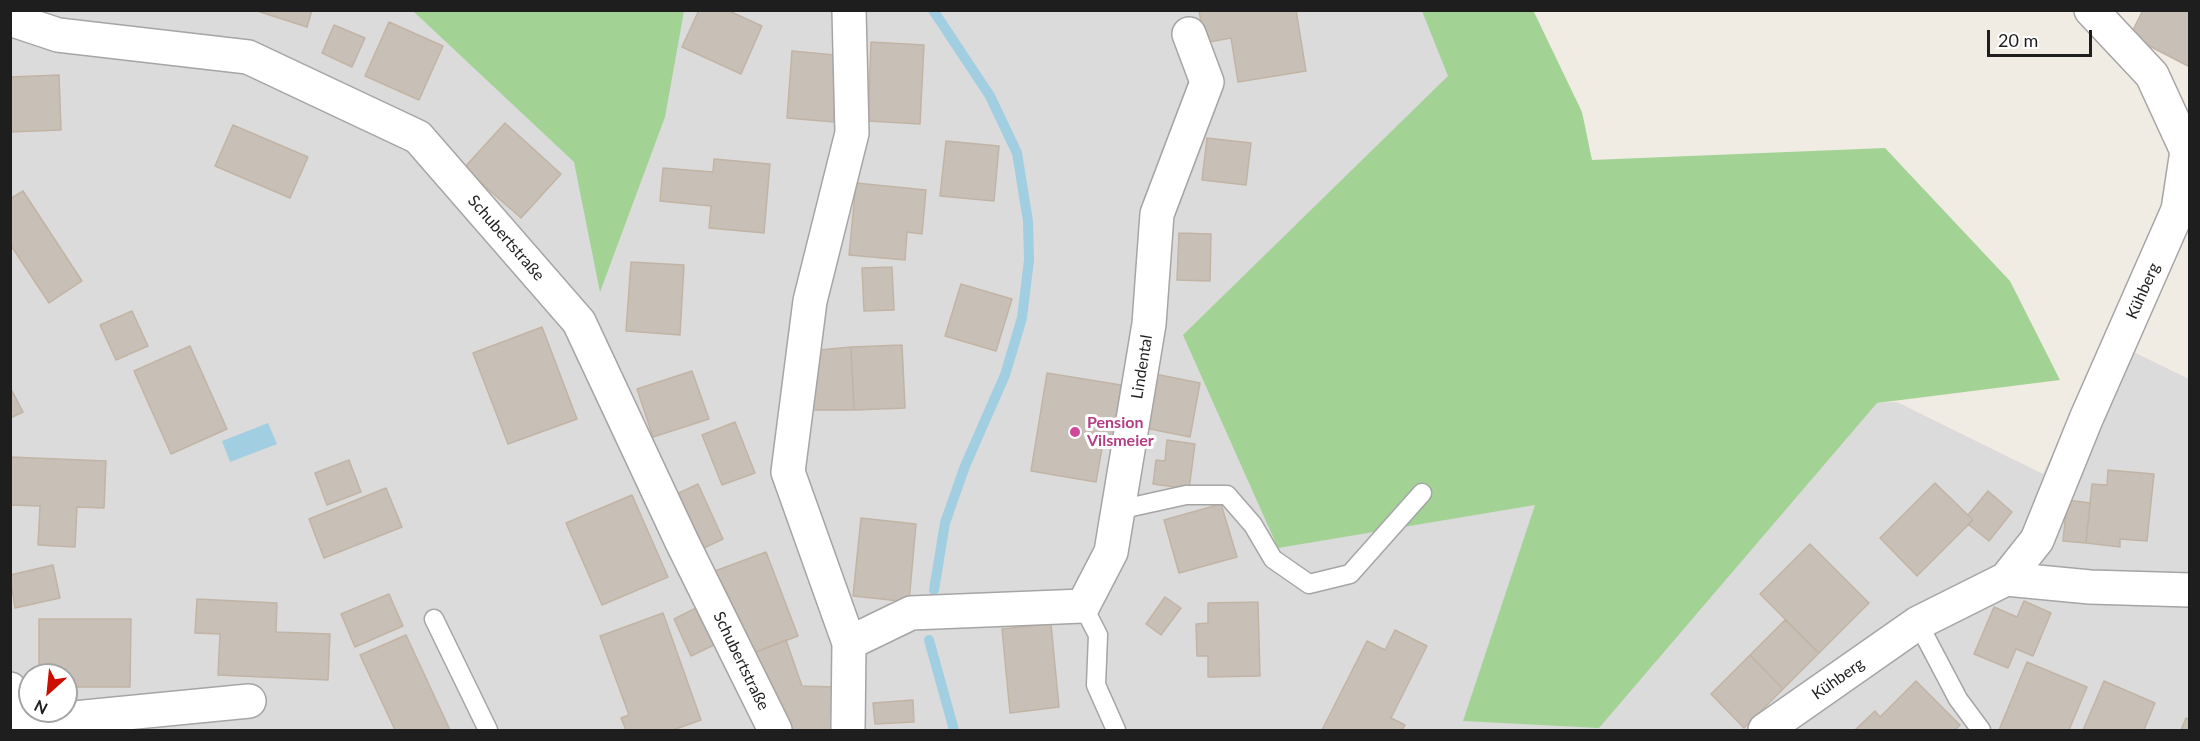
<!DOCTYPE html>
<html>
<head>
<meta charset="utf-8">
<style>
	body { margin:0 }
	#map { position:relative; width:2200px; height:741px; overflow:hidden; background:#f0ece3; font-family:Lato,sans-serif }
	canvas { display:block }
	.frame { position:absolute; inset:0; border:12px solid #1e1e1e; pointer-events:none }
	.north { position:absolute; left:18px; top:663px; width:60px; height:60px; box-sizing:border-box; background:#fff; border:2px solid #a5a5a5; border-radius:50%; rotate:207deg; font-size:16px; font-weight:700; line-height:24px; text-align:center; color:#1e1e1e }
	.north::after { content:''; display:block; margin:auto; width:21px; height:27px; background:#cc0e00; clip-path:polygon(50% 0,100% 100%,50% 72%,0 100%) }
	.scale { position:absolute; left:1987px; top:30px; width:105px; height:27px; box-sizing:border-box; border:3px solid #1e1e1e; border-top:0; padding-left:8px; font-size:18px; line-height:21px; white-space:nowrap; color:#1e1e1e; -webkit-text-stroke:4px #fff; paint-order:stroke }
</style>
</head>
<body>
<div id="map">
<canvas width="2200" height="741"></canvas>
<div class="frame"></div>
<div class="north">N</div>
<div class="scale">20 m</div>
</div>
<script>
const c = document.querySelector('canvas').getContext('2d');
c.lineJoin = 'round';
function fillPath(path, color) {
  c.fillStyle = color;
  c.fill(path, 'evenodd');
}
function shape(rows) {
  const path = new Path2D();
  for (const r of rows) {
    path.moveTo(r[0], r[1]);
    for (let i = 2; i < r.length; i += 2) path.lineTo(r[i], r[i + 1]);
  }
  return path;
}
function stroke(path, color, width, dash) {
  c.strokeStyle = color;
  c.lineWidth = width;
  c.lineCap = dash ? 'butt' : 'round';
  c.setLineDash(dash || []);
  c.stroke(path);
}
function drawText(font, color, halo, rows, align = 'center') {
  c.font = font + ' Lato,sans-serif';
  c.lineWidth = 6;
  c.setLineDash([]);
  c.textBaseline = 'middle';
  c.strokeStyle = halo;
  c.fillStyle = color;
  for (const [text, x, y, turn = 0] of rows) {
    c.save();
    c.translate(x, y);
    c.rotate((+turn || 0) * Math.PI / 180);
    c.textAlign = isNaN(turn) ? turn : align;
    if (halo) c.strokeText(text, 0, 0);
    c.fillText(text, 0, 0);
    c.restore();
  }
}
const residential = shape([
	[10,11,1461,11,1484,64,1337,427,1897,402,2043,474,2107,339,2189,379,2189,730,11,730],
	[30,675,66,675,66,711,30,711]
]);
const forest = shape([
	[1533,10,1582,112,1592,160,1885,148,2010,281,2060,380,1877,403,1599,728,1463,721,1535,505,1278,548,1183,335,1448,76,1422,11],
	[413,11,684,11,665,117,600,292,574,162]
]);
const water = shape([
	[268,423,277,444,230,462,222,441]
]);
const stream = shape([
	[933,10,990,96,1017,153,1028,221,1029,260,1022,318,1005,375,965,466,945,523,934,590],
	[929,640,954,730]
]);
const building = shape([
	[254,10,312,10,307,27,254,10],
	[699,10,727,10,762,26,741,74,682,47,699,10],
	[1199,10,1296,10,1306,71,1238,82,1231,38,1204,43,1199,10],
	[2143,10,2190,10,2190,67,2130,36,2143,10],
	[389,22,443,46,419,100,365,76,389,22],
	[334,25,365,38,352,67,322,53,334,25],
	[871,42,924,45,920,124,868,121,871,42],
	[792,51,835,55,834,122,787,118,792,51],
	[59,75,61,130,10,132,10,77,59,75],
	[505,123,561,174,521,218,464,168,505,123],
	[233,125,308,157,290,198,215,166,233,125],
	[1207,138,1251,143,1246,185,1202,180,1207,138],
	[946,141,999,146,994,201,940,196,946,141],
	[714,159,770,164,764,233,709,228,711,206,660,201,663,168,713,172,714,159],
	[856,183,926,190,922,234,907,232,905,260,849,255,856,183],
	[23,191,82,281,49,303,10,244,10,199,23,191],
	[1179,233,1211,234,1210,281,1177,280,1179,233],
	[631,262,684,265,680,335,626,331,631,262],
	[892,267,894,310,864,311,862,268,892,267],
	[961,284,1012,299,996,351,945,336,961,284],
	[132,311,148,346,116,360,100,325,132,311],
	[542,327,577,419,508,444,473,353,542,327],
	[902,345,905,408,854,410,851,347,902,345],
	[190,346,227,429,171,454,134,371,190,346],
	[851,347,854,410,812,410,819,350,851,347],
	[692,371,709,419,653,437,637,389,692,371],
	[1047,373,1121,385,1113,438,1104,437,1096,482,1031,471,1047,373],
	[1150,373,1200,383,1190,437,1140,427,1150,373],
	[10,387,23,412,10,418,10,387],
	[735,422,755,473,722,485,702,435,735,422],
	[1167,440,1195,444,1189,489,1153,484,1156,460,1165,461,1167,440],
	[10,457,106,461,104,508,77,507,75,547,38,545,40,506,10,505,10,457],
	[349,460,361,492,327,505,315,473,349,460],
	[2108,470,2154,474,2147,541,2120,539,2120,547,2086,543,2092,484,2107,485,2108,470],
	[1935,483,1973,520,1917,576,1880,538,1935,483],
	[698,484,723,539,702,549,677,494,698,484],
	[386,488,402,527,324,558,309,519,386,488],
	[1988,491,2012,512,1989,541,1968,524,1973,520,1968,515,1988,491],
	[632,495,668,577,602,605,566,523,632,495],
	[2067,500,2090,503,2086,543,2063,541,2067,500],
	[1221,504,1237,557,1179,573,1164,520,1221,504],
	[861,518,916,524,909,602,853,596,861,518],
	[1810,544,1869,603,1819,653,1760,594,1810,544],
	[766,552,798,636,748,655,715,571,766,552],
	[53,565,60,598,15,608,10,575,53,565],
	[389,594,403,626,355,647,341,614,389,594],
	[1165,597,1181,608,1161,635,1146,624,1165,597],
	[197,599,277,603,276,632,330,634,328,680,218,675,220,634,195,633,197,599],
	[2024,601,2051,613,2033,656,2016,649,2008,668,1974,654,1994,607,2017,617,2024,601],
	[1258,602,1260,676,1208,677,1208,656,1197,656,1196,624,1208,623,1208,603,1258,602],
	[698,607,716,644,691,656,674,619,698,607],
	[663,613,701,720,673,730,626,730,621,718,629,715,600,636,663,613],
	[39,619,131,619,130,687,66,687,66,675,39,675,39,619],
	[1785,620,1819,653,1783,689,1750,655,1785,620],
	[1051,624,1059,707,1010,713,1002,629,1051,624],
	[1395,630,1427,646,1391,718,1405,725,1402,730,1322,730,1367,641,1385,650,1395,630],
	[406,635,450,730,395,730,360,655,406,635],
	[786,640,802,686,835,687,831,730,786,730,748,655,786,640],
	[1750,655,1783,689,1744,728,1711,694,1750,655],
	[2027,662,2087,687,2069,730,1999,730,2027,662],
	[1916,681,1960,725,1955,730,1855,730,1875,711,1880,717,1916,681],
	[2104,681,2155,703,2144,730,2083,730,2104,681],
	[913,700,914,722,875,724,873,703,913,700],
	[2186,718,2190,720,2190,730,2181,730,2186,718]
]);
const service = shape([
	[1118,510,1186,495,1227,495,1253,525,1273,559,1309,584,1350,574,1422,493],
	[1083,606,1098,635,1096,685,1116,730],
	[434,619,488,730],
	[1918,623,1958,699,1981,730]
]);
const minor = shape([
	[10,19,58,35,248,57,418,137,579,322,682,542,775,730],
	[2006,579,2037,540,2086,419,2178,210,2187,151,2152,75,2091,10],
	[849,643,911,613,1083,606,1111,552,1149,324,1157,214,1207,82,1189,34],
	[10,689,23,723],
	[24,730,23,723,249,701],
	[848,730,849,643,788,472,810,301,852,133,849,10],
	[1765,730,1918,623,2006,579,2090,587,2190,590]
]);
const markers = [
	[1075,432,6,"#d1479c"]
];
const streetNames = [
	["Schubertstraße",506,238,49],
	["Kühberg",2143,291,-66],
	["Lindental",1142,367,-81],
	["Schubertstraße",741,661,64],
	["Kühberg",1838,679,-35]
];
const hotelNames = [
	["Pension",1087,423],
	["Vilsmeier",1087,441]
];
fillPath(residential, '#dcdbdb');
fillPath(forest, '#a3d295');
fillPath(water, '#a1cee0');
stroke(stream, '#a1cee0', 10);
fillPath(building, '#c8bfb6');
stroke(building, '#c2b4a5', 1.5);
stroke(service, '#a5a5a5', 21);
stroke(minor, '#a5a5a5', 36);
stroke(service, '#fff', 18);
stroke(minor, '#fff', 33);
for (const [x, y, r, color] of markers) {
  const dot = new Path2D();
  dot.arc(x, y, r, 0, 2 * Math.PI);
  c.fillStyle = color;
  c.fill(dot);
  stroke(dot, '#fff', 2);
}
drawText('16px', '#1e1e1e', '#fff', streetNames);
drawText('bold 16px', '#b23c85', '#fff', hotelNames, 'left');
</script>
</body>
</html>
